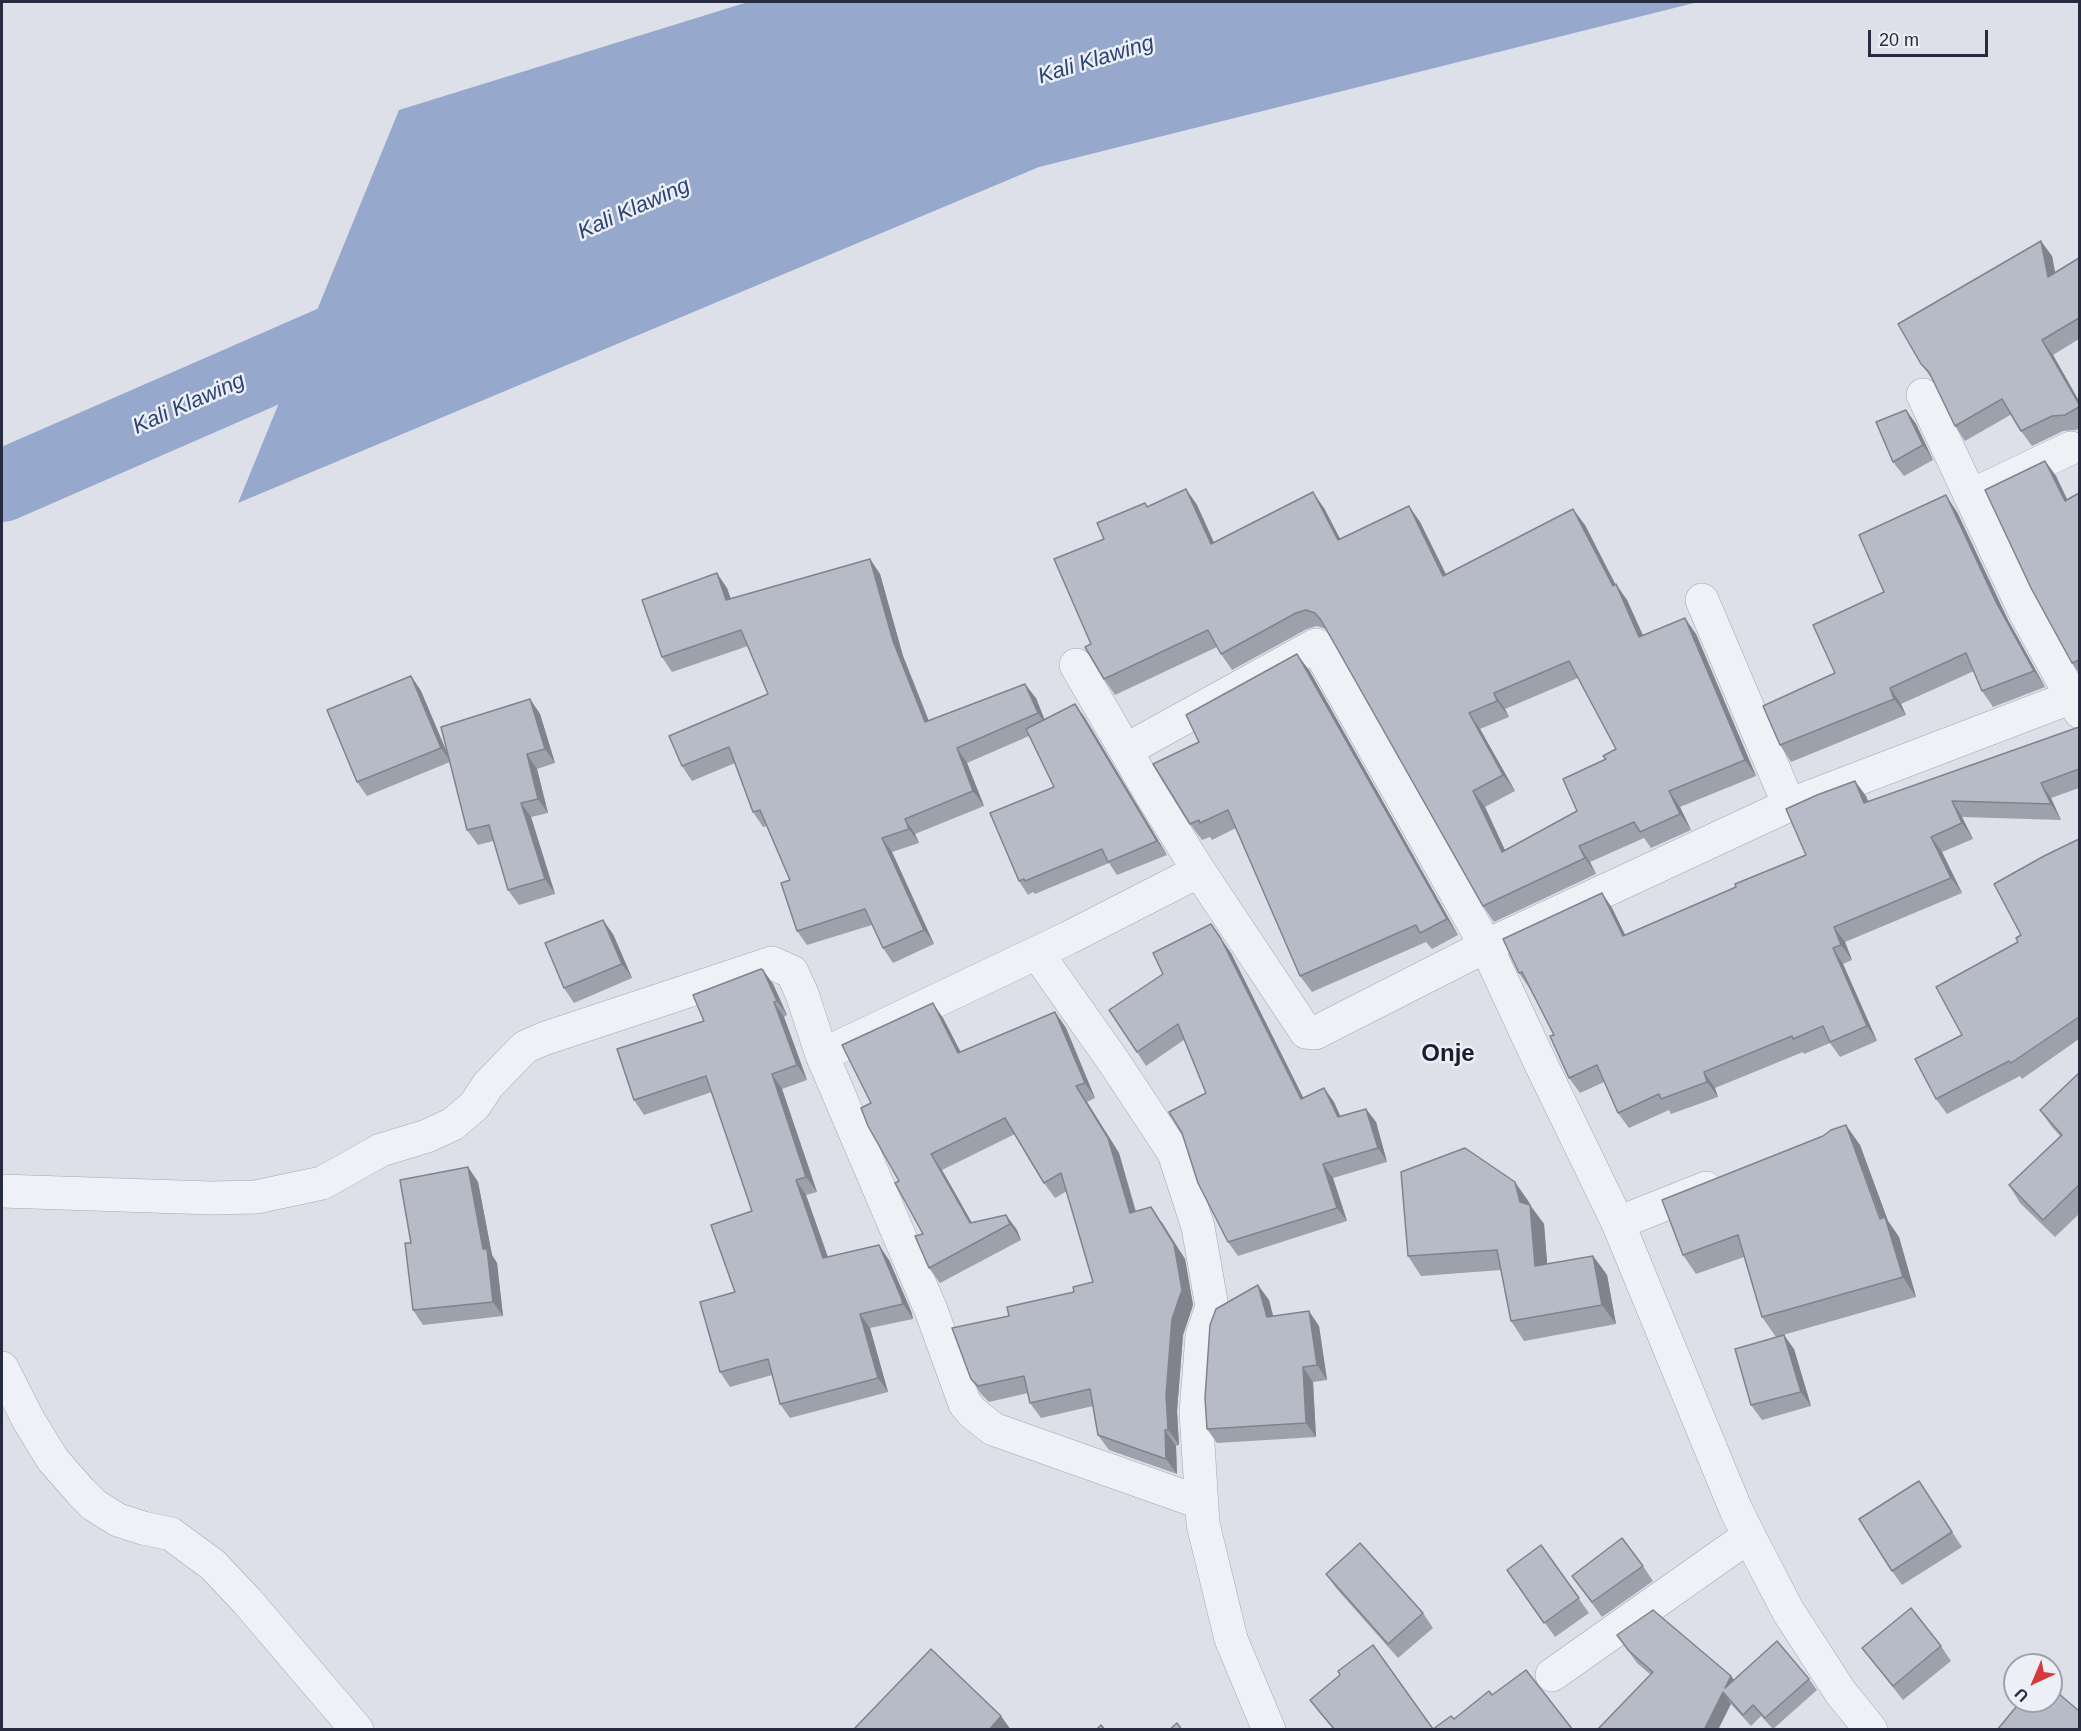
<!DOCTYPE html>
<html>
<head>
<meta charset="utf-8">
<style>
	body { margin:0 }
	#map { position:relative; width:2081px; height:1731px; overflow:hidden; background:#dde0e8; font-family:Arial,sans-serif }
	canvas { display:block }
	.frame { position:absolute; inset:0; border:3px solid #262b40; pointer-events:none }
	.north { position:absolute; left:2003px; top:1653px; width:60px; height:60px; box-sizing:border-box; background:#edeff6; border:2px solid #9da1ad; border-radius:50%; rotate:224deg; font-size:16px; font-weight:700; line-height:24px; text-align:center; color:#262b40 }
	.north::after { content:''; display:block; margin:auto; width:21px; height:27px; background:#d6393a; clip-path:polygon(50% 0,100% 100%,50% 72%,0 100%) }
	.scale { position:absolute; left:1868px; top:30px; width:120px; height:27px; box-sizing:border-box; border:3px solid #262b40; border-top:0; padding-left:8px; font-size:18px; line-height:21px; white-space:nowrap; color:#262b40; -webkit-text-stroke:4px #edeff6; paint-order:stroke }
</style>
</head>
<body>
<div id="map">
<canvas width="2081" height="1731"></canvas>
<div class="frame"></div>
<div class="north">U</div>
<div class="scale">20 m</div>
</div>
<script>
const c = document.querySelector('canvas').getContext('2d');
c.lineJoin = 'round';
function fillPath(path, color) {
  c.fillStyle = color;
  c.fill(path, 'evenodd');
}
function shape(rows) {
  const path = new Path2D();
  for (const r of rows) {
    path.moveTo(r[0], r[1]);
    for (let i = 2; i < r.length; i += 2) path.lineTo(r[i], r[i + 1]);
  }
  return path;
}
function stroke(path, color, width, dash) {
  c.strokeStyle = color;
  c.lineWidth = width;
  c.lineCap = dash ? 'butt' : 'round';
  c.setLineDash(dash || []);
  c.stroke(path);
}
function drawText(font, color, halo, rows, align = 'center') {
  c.font = font + ' Arial,sans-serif';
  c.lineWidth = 5;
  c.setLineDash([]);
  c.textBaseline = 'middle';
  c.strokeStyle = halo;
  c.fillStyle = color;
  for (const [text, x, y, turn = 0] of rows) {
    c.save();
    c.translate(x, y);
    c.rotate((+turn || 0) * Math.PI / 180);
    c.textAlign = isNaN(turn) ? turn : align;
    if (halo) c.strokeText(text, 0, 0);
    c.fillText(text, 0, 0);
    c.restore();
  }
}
const water = shape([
	[748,2,1698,2,1039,167,238,503,399,110]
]);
const river = shape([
	[2,486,391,316]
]);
const minor = shape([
	[1923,395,2025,612,2072,697],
	[1970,496,2071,448],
	[1702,600,1789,805],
	[1076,665,1151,794,1199,871],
	[1126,750,1316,645,1486,946,1538,1058,1618,1223,1736,1510,1749,1536,1788,1611,1841,1693,1871,1730],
	[1037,953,1114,1062,1174,1153,1198,1227,1212,1307,1202,1336,1196,1412,1203,1524,1231,1639,1269,1730],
	[2,1191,211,1198,256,1197,322,1183,381,1150,427,1136,453,1124,475,1105,488,1085,525,1047,543,1039,772,963,792,972,802,994,822,1055],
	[1618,1223,1706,1188],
	[2,1368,29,1421,53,1460,81,1492,94,1505,118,1520,143,1528,171,1534,213,1565,247,1601,357,1730],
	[1202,1503,993,1429,973,1413,965,1404,931,1310,822,1055,1068,938,1199,871,1306,1032,1315,1033,1486,946,1789,805,2072,697,2080,712],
	[1552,1675,1749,1536]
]);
const wall = shape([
	[2052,256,2055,273,2079,258,2079,339,2053,355,2079,401,2079,428,2076,430,2063,431,2032,446,2021,431,2012,414,1965,441,1955,426,1933,380,1921,364],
	[1906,410,1916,424,1933,460,1904,476,1893,462],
	[2045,461,2056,476,2067,499,2079,493,2079,673,2072,663],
	[1186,489,1197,505,1214,543,1324,508,1340,539,1409,506,1420,522,1446,574,1585,525,1616,585,1627,600,1643,636,1696,634,1756,776,1680,807,1691,830,1651,848,1644,838,1590,862,1596,874,1494,922,1483,906,1326,629,1317,626,1307,629,1232,670,1221,654,1217,647,1115,695,1104,679,1091,644,1104,539,1148,507],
	[1578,678,1616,749,1606,759,1577,811,1505,850,1485,807,1515,791,1480,729,1509,717,1505,709],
	[1957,512,2008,620,2045,687,1993,707,1982,691,1974,671,1901,704,1906,715,1791,762,1780,745,1835,673,1884,592],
	[870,559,880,574,903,656,929,721,1036,698,1044,720,1075,704,1085,718,1167,855,1117,875,1109,863,1035,894,1033,892,1028,895,1019,881,1054,787,1029,736,967,763,984,806,915,834,919,843,892,852,934,944,893,963,883,948,872,925,807,945,797,931,790,880,767,826,763,827,753,812,735,763,692,781,682,766,768,694,748,646,672,672,662,657,727,588,731,599],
	[1309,670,1458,935,1432,949,1426,942,1312,992,1300,976,1236,828,1212,840,1210,837,1202,840,1190,824,1199,742],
	[411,676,421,691,449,758,530,699,540,714,555,763,537,769,548,813,531,817,555,894,519,905,508,890,493,841,478,845,467,830,450,762,367,796,357,782],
	[2079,727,2079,788,2051,798,2061,820,1962,817,1973,839,1942,852,1962,893,1845,942,1852,960,1843,964,1877,1041,1840,1057,1830,1043,1804,1054,1803,1052,1715,1088,1718,1097,1671,1114,1669,1110,1629,1128,1618,1113,1604,1082,1580,1093,1569,1078,1554,1035,1530,989,1519,973,1602,893,1612,908,1625,935,1736,887,1806,855,1866,796,1868,802],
	[2079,839,2079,1039,2022,1079,2020,1076,1947,1114,1936,1099,1962,1035,2018,942,2021,935],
	[613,934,632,978,574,1003,564,988],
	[1231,953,1303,1098,1324,1088,1334,1102,1340,1116,1366,1109,1376,1122,1387,1162,1333,1178,1347,1221,1238,1256,1228,1242,1206,1093,1184,1040,1146,1066,1137,1052],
	[763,970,773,984,787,1015,784,1017,807,1080,782,1089,817,1192,806,1195,828,1257,889,1260,911,1311,913,1319,870,1328,888,1392,790,1418,780,1404,772,1375,730,1387,720,1372,752,1211,712,1092,644,1115,634,1100,704,1021],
	[1055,1012,1066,1028,1095,1098,1087,1102,1119,1153,1136,1211,1162,1222,1185,1259,1193,1305,1183,1335,1177,1411,1179,1445,1176,1446,1177,1474,1109,1450,1098,1435,1093,1406,1041,1418,1030,1403,1028,1393,989,1402,981,1394,971,1379,1009,1316,1074,1292,1093,1282,1067,1191,1055,1198,1044,1183,1015,1134,942,1170,972,1223,1006,1215,1017,1230,1021,1240,940,1283,929,1268,923,1234,899,1181,871,1103,943,1018,960,1052],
	[2079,1073,2079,1214,2055,1237,2020,1203,2009,1185,2060,1136,2052,1127,2040,1110],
	[1860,1145,1888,1221,1899,1237,1916,1297,1776,1337,1762,1317,1744,1257,1696,1274,1683,1255],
	[468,1167,478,1182,492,1255,497,1263,503,1316,423,1325,413,1310,411,1243],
	[1529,1202,1530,1205,1544,1224,1547,1264,1593,1256,1607,1275,1616,1324,1524,1341,1511,1321,1501,1270,1421,1276,1408,1256],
	[1269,1300,1273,1316,1319,1326,1327,1380,1313,1382,1316,1437,1217,1443,1207,1429],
	[1794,1349,1811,1406,1762,1420,1751,1405],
	[1919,1481,1962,1547,1902,1585,1892,1571],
	[1541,1545,1589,1613,1555,1637,1507,1570],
	[1643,1566,1653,1581,1602,1617,1572,1576],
	[1326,1574,1423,1613,1433,1628,1398,1658,1336,1588],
	[1617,1635,1731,1676,1734,1680,1809,1679,1817,1690,1773,1729,1761,1716,1751,1726,1731,1704,1651,1675,1637,1663],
	[1941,1646,1951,1661,1903,1700,1873,1662,1862,1648],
	[1492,1695,1573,1730,1334,1730,1318,1711,1310,1700,1433,1729,1454,1719]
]);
const shadedWall = shape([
	[2041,241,2052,256,2059,292,2048,277],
	[2042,340,2053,355,2079,401,2079,404],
	[1906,410,1916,424,1933,460,1923,445],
	[2045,461,2056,476,2075,516,2065,501],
	[1186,489,1197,505,1222,560,1211,544],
	[1313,492,1324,508,1349,556,1338,540],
	[1946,495,1957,512,2008,620,2045,687,2034,671,1997,604],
	[1409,506,1420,522,1454,591,1443,576],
	[1573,509,1585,525,1620,594,1616,584,1627,600,1651,653,1639,637],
	[870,559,880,574,903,656,935,737,925,722,893,641],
	[717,573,727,588,736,615,726,600],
	[1685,618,1696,634,1756,776,1745,760],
	[1297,654,1309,670,1458,935,1447,919],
	[411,676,421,691,451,762,441,748],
	[1025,684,1036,698,1048,728,1038,713],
	[1890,688,1901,704,1906,715,1894,699],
	[1494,693,1505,709,1509,717,1497,701],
	[530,699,540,714,555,763,545,749],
	[1075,704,1085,718,1167,855,1157,841],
	[1469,713,1480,729,1515,791,1503,775],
	[957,748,967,763,984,806,973,791],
	[527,754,537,769,548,813,538,799],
	[1855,781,1866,796,1875,818,1864,803],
	[2041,783,2051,798,2061,820,2051,804],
	[1473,791,1485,807,1513,868,1502,852],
	[1669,791,1680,807,1691,830,1680,814],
	[1952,801,1962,817,1973,839,1962,823],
	[521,803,531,817,555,894,545,879],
	[905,819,915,834,919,843,909,829],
	[1931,837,1942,852,1962,893,1951,878],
	[882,838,892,852,934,944,924,930],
	[1579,846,1590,862,1596,874,1585,858],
	[1602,893,1612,908,1633,951,1623,936],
	[603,920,613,934,632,978,622,964],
	[1211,924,1231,953,1311,1113,1301,1099],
	[1834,927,1845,942,1852,960,1841,945],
	[1833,948,1843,964,1877,1041,1867,1026],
	[763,970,773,984,787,1015,777,1001],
	[774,1002,784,1017,807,1080,797,1065],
	[933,1003,943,1018,969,1068,958,1053],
	[1055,1012,1066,1028,1095,1098,1085,1083],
	[1704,1072,1715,1088,1718,1097,1707,1082],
	[772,1074,782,1089,817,1192,806,1177],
	[1076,1086,1087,1102,1119,1153,1140,1228,1130,1213],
	[1324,1088,1334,1102,1347,1131,1338,1117],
	[1366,1109,1376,1122,1387,1162,1378,1148],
	[1846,1125,1860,1145,1888,1221,1899,1237,1916,1297,1903,1277],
	[931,1154,942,1170,981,1239,970,1223],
	[1323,1164,1333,1178,1347,1221,1337,1208],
	[468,1167,478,1182,492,1255,497,1263,503,1316,493,1302],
	[796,1180,806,1195,833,1272,823,1258],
	[1515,1182,1529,1202,1531,1209,1530,1205,1544,1224,1549,1286,1535,1266],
	[1151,1207,1185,1259,1193,1305,1183,1335,1177,1411,1179,1445,1168,1430,1166,1395],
	[1006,1215,1017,1230,1021,1240,1010,1224],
	[879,1245,889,1260,911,1311,913,1319,903,1304],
	[1593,1256,1607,1275,1616,1324,1602,1305],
	[1258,1285,1269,1300,1277,1331,1267,1317],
	[1309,1311,1319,1326,1327,1380,1317,1365],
	[860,1314,870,1328,888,1392,878,1378],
	[1784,1335,1794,1349,1811,1406,1801,1392],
	[1303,1367,1313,1382,1316,1437,1306,1423],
	[1165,1430,1176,1446,1177,1474,1166,1459],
	[1731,1676,1739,1687,1725,1688],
	[1723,1692,1731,1704,1718,1730,1704,1730],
	[1001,1716,1011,1730,989,1730]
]);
const building = shape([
	[2041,241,2048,277,2079,258,2079,318,2042,340,2079,404,2079,407,2065,415,2052,416,2021,431,2002,399,1955,426,1929,372,1921,364,1898,324,2041,241],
	[1906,410,1923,445,1893,462,1876,422,1906,410],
	[2045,461,2065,501,2079,493,2079,660,2072,663,2031,588,1985,490,2045,461],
	[1186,489,1211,544,1313,492,1338,540,1409,506,1443,576,1573,509,1613,586,1616,584,1639,637,1685,618,1745,760,1669,791,1680,814,1640,832,1634,822,1579,846,1585,858,1483,906,1321,620,1315,613,1306,610,1296,613,1221,654,1208,630,1104,679,1085,647,1091,644,1054,559,1104,539,1097,523,1145,503,1147,507,1186,489],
	[1569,661,1616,749,1603,756,1606,759,1563,779,1577,811,1502,852,1473,791,1503,775,1469,713,1497,701,1494,693,1569,661],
	[1946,495,1997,604,2034,671,1982,691,1966,653,1890,688,1894,699,1780,745,1763,706,1835,673,1813,625,1884,592,1859,535,1946,495],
	[870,559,893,641,925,722,1025,684,1038,713,957,748,973,791,905,819,909,829,882,838,924,930,883,948,865,909,797,931,781,883,790,880,760,810,753,812,729,747,682,766,669,736,768,694,741,630,662,657,642,600,717,573,726,600,870,559],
	[1297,654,1447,919,1420,933,1416,925,1300,976,1228,810,1200,823,1199,820,1190,824,1153,764,1199,742,1186,715,1297,654],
	[411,676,441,748,357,782,327,710,411,676],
	[530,699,545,749,527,754,538,799,521,803,545,879,508,890,489,825,467,830,441,727,530,699],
	[1075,704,1157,841,1108,862,1102,849,1025,881,1024,879,1019,881,990,813,1054,787,1026,729,1075,704],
	[2079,727,2079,769,2041,783,2051,804,1952,801,1962,823,1931,837,1951,878,1834,927,1841,945,1833,948,1867,1026,1830,1042,1823,1026,1793,1039,1792,1036,1704,1072,1707,1082,1661,1099,1659,1094,1618,1113,1597,1065,1569,1078,1550,1036,1554,1035,1522,972,1519,973,1503,939,1602,893,1623,936,1736,887,1735,884,1806,855,1786,809,1817,795,1855,781,1864,803,2079,727],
	[2079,839,2079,1017,2011,1063,2009,1061,1936,1099,1915,1059,1962,1035,1936,987,2018,942,2016,938,2021,935,1994,884,2044,856,2079,839],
	[603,920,622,964,564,988,545,943,603,920],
	[1211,924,1221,939,1301,1099,1324,1088,1338,1117,1366,1109,1378,1148,1323,1164,1337,1208,1228,1242,1198,1183,1182,1133,1169,1112,1206,1093,1178,1024,1137,1052,1109,1010,1163,974,1153,953,1211,924],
	[761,969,763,970,777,1001,774,1002,797,1065,772,1074,806,1177,796,1180,823,1258,879,1245,901,1297,903,1304,860,1314,878,1378,780,1404,768,1359,720,1372,700,1302,735,1292,711,1225,752,1211,706,1076,634,1100,617,1049,704,1021,693,995,761,969],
	[933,1003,958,1053,1055,1012,1085,1083,1076,1086,1108,1138,1130,1213,1151,1207,1174,1244,1182,1290,1172,1319,1166,1395,1168,1430,1165,1430,1166,1459,1098,1435,1090,1389,1030,1403,1024,1376,978,1386,971,1379,952,1328,1009,1316,1007,1307,1074,1292,1073,1287,1093,1282,1061,1173,1044,1183,1005,1118,931,1154,970,1223,1006,1215,1010,1224,929,1268,915,1236,923,1234,895,1183,899,1181,868,1126,861,1108,871,1103,842,1045,933,1003],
	[2079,1073,2079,1185,2043,1220,2009,1185,2062,1135,2040,1110,2079,1073],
	[1846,1125,1880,1219,1885,1217,1903,1277,1762,1317,1738,1235,1683,1255,1662,1200,1823,1136,1831,1130,1846,1125],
	[1465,1148,1515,1182,1520,1202,1530,1205,1535,1266,1593,1256,1602,1305,1511,1321,1497,1250,1408,1256,1401,1172,1465,1148],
	[468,1167,483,1249,487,1249,493,1302,413,1310,405,1243,411,1243,400,1180,468,1167],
	[1258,1285,1267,1317,1309,1311,1317,1365,1303,1367,1306,1423,1207,1429,1205,1398,1210,1325,1216,1309,1258,1285],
	[1784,1335,1801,1392,1751,1405,1735,1349,1784,1335],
	[1919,1481,1952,1532,1892,1571,1859,1519,1919,1481],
	[1622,1538,1643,1566,1592,1602,1572,1576,1622,1538],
	[1360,1543,1423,1613,1388,1644,1326,1574,1360,1543],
	[1541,1545,1579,1598,1544,1623,1507,1570,1541,1545],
	[1911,1608,1941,1646,1893,1686,1862,1648,1911,1608],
	[1653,1610,1731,1676,1725,1688,1777,1641,1809,1679,1765,1718,1753,1705,1743,1715,1723,1692,1704,1730,1597,1730,1653,1672,1629,1651,1617,1635,1653,1610],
	[1373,1645,1433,1729,1451,1716,1454,1719,1489,1691,1492,1695,1526,1670,1573,1730,1335,1730,1310,1700,1340,1675,1338,1671,1373,1645],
	[931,1649,1001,1716,989,1730,853,1730,931,1649],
	[2051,1687,2079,1711,2079,1730,1997,1730,2021,1701,2051,1701,2051,1687],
	[1177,1723,1182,1730,1169,1730,1177,1723],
	[1101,1725,1105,1730,1096,1730,1101,1725]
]);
const waterNames = [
	["Kali Klawing",1096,60,-17],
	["Kali Klawing",634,209,-24],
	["Kali Klawing",189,404,-24]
];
const quarterNames = [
	["Onje",1448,1054]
];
fillPath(water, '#96a8cb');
stroke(river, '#96a8cb', 72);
stroke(minor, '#a2a6b2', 34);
stroke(minor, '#f0f1f6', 33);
fillPath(wall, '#9da1ac');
fillPath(shadedWall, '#80838c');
fillPath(building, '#b7bbc8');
stroke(building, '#80838c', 1.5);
drawText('italic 22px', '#2d4376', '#edeff6', waterNames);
drawText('bold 24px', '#181d30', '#edeff6', quarterNames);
</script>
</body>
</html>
